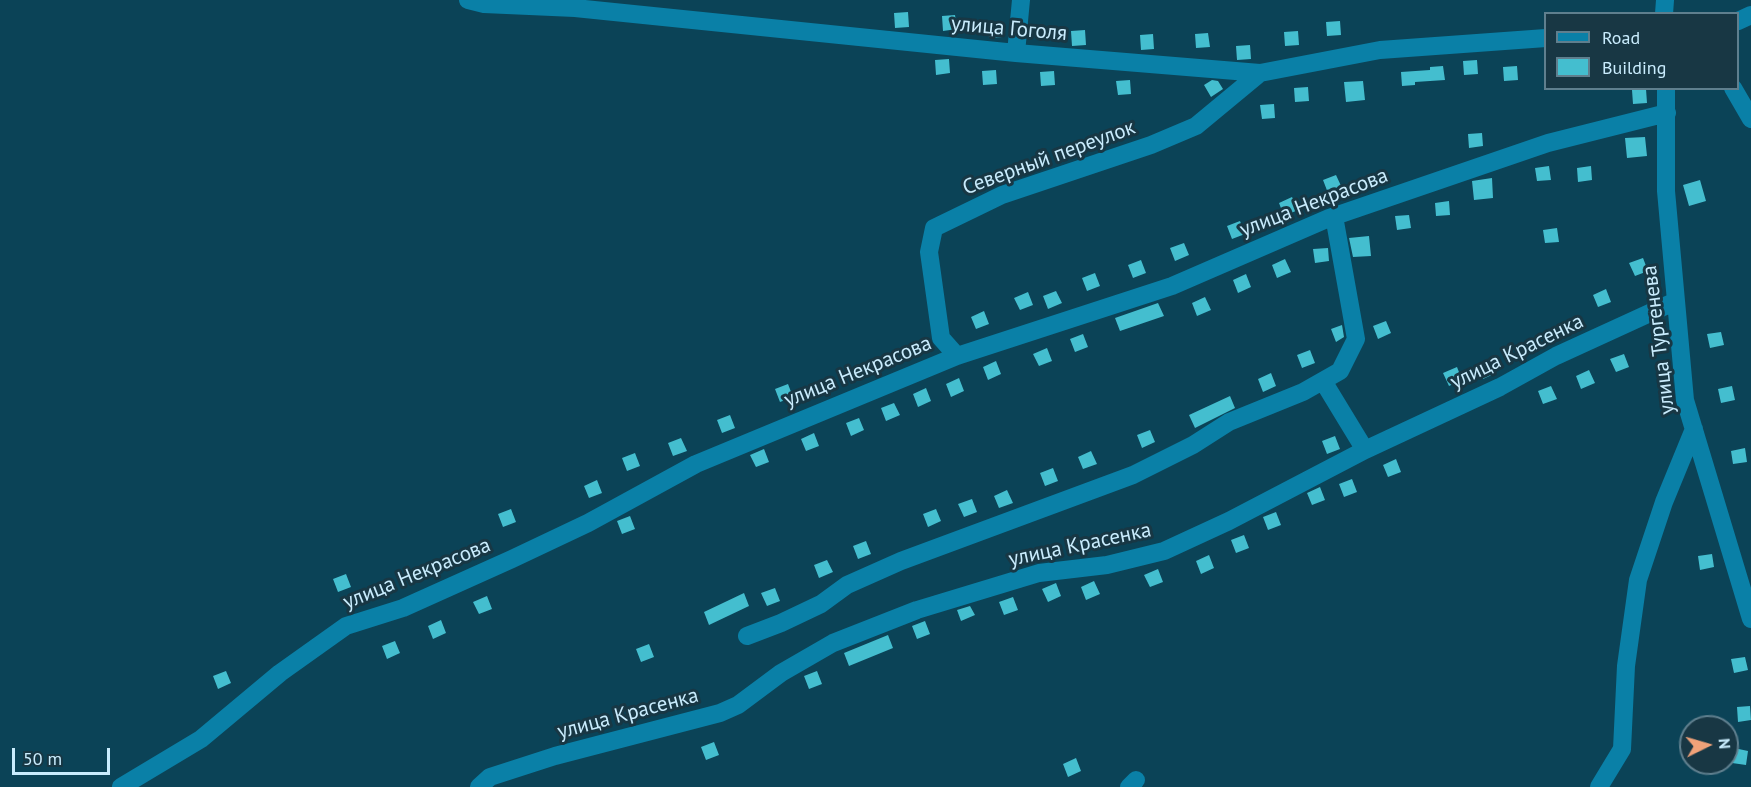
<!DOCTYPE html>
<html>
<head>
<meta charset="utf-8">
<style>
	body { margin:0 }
	#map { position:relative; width:1751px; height:787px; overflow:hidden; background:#0b4357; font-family:"PT Sans",sans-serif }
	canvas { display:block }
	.legend { position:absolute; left:1544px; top:12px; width:195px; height:78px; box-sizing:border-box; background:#183744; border:2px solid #5f7f8e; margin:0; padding:8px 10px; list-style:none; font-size:18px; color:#c9ecfd }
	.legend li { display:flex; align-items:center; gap:12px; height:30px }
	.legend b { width:30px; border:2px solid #5f7f8e }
	.north { position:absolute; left:1679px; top:715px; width:60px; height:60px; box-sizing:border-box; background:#183744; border:2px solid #5f7f8e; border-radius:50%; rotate:85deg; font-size:16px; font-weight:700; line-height:24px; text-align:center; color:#c9ecfd }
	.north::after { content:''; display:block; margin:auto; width:21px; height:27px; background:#f0a279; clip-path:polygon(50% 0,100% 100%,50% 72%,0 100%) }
	.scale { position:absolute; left:12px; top:748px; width:98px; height:27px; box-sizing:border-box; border:3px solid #c9ecfd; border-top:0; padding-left:8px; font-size:18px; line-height:21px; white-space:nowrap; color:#c9ecfd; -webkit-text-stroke:4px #183744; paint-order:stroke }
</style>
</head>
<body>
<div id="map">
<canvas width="1751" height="787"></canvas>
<ul class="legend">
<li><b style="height:8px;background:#0a80a7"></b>Road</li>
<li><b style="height:16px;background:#44becf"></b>Building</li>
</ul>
<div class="north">N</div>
<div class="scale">50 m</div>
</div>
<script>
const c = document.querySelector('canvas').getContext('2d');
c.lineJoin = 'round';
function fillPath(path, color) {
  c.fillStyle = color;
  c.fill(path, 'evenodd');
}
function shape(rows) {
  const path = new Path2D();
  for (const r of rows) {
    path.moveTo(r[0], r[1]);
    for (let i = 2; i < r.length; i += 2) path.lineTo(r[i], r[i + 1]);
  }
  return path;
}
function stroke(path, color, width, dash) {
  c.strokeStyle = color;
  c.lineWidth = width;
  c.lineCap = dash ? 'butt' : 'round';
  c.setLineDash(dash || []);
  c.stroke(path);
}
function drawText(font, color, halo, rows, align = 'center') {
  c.font = font + ' "PT Sans",sans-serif';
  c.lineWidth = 6;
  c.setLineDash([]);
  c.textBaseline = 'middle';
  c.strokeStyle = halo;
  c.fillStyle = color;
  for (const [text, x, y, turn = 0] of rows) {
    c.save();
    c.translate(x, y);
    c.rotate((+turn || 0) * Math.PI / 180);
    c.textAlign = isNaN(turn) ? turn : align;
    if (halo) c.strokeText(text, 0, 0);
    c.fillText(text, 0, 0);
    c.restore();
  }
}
const building = shape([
	[908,12,909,27,895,28,894,13],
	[955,15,957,29,943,31,942,16],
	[1340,21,1341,35,1327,36,1326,22],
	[1002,23,1003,37,989,38,988,24],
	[1085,30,1086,45,1072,46,1071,31],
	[1298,31,1299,45,1285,46,1284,32],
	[1208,33,1210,47,1196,48,1195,34],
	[1153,34,1154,49,1141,50,1140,35],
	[1250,45,1251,59,1237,60,1236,46],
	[949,59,950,73,936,75,935,60],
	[1477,60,1478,74,1464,75,1463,61],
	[1443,66,1445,80,1415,82,1415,85,1402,86,1401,72,1430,70,1430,67],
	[1517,66,1518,80,1504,81,1503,67],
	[996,70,997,84,983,85,982,71],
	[1054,71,1055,85,1041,86,1040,72],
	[1130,80,1131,94,1118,95,1116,81],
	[1212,80,1218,81,1223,89,1211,97,1204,85],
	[1363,81,1365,100,1346,102,1344,82],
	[1308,87,1309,101,1295,102,1294,88],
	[1646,89,1647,103,1633,104,1632,90],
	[1274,104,1275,118,1262,119,1260,105],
	[1482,133,1483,146,1469,148,1468,134],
	[1645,137,1647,156,1627,158,1625,138],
	[1549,166,1551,180,1537,181,1535,168],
	[1591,166,1592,180,1578,182,1577,168],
	[1336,175,1342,188,1328,193,1323,180],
	[1492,178,1493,198,1474,200,1472,181],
	[1700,180,1706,201,1689,206,1683,185],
	[1292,197,1298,210,1284,216,1279,203],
	[1449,201,1450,215,1436,216,1435,203],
	[1409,215,1411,228,1397,230,1395,216],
	[1240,221,1245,234,1232,239,1227,226],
	[1557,228,1559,242,1545,243,1543,230],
	[1369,236,1371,256,1353,257,1349,238],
	[1184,243,1189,255,1175,261,1170,248],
	[1328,248,1329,261,1315,263,1313,249],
	[1643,258,1648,271,1635,276,1629,263],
	[1285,259,1291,272,1277,278,1272,265],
	[1141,260,1146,273,1133,278,1128,265],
	[1095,273,1100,286,1087,291,1082,278],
	[1246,274,1251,287,1238,293,1233,280],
	[1606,289,1611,302,1598,307,1593,295],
	[1056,291,1062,303,1048,309,1043,296],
	[1028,292,1033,305,1020,310,1014,298],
	[1205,297,1211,310,1197,316,1192,303],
	[1158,303,1164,316,1120,331,1115,318],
	[984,311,989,324,976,329,971,317],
	[1386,321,1391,333,1378,339,1373,326],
	[1342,325,1344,337,1336,342,1331,329],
	[1721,332,1724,345,1710,348,1707,334],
	[1083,334,1088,347,1075,352,1070,339],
	[1047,348,1052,361,1039,366,1033,354],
	[1310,350,1315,363,1302,368,1297,355],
	[1624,354,1629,367,1616,372,1610,359],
	[1491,360,1496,373,1483,379,1477,366],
	[996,361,1001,374,988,380,983,367],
	[1457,367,1462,380,1449,386,1443,373],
	[1589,370,1595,383,1581,389,1576,376],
	[1271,373,1276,386,1263,392,1258,379],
	[959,378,964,391,951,397,946,384],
	[788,384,793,397,780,402,775,389],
	[1551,386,1557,399,1543,404,1538,391],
	[1732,386,1735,400,1721,403,1718,389],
	[926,388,931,401,918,407,913,394],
	[1230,396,1235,408,1195,428,1189,415],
	[894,403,900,415,886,421,881,408],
	[730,415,735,428,722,433,717,420],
	[859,418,864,430,851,436,846,423],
	[1150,430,1155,442,1142,448,1137,435],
	[814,433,819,446,806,451,801,439],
	[1335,436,1340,449,1327,454,1322,441],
	[681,438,687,451,673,456,668,443],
	[1745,448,1747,462,1733,464,1731,451],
	[764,449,769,462,756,467,750,455],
	[1091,451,1097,464,1083,469,1078,457],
	[635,453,640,466,627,471,622,458],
	[1396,459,1401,472,1388,477,1383,465],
	[1053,468,1058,481,1045,486,1040,473],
	[1352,479,1357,492,1344,497,1339,484],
	[597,480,602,493,589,498,584,486],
	[1320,487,1325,500,1312,505,1307,493],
	[1007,490,1013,503,999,508,994,496],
	[972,499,977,512,964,517,958,504],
	[511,509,516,522,503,527,498,514],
	[936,509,941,521,928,527,923,514],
	[1276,512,1281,525,1268,530,1263,517],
	[630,516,635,529,622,534,617,521],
	[1244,535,1249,548,1236,553,1231,540],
	[866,541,871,554,858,559,853,546],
	[1712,554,1714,567,1700,570,1698,556],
	[1209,555,1214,568,1201,574,1196,561],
	[827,560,833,572,819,578,814,565],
	[1158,569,1163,582,1150,587,1144,575],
	[346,574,351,587,338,592,333,579],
	[1094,581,1100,594,1086,600,1081,587],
	[1056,583,1061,596,1048,602,1042,589],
	[775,588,780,601,767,606,761,593],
	[744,593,749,606,709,625,704,612],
	[487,596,492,609,479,614,473,602],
	[1013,597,1018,610,1004,615,999,602],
	[970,606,975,615,961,621,957,610],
	[441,620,446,633,433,639,428,626],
	[925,621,930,634,917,639,912,626],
	[888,635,893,648,849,666,844,653],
	[395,641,400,653,387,659,382,646],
	[649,644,654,657,641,662,636,649],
	[1745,657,1748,670,1734,673,1731,659],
	[226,671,231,683,218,689,213,676],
	[817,671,822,684,809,689,804,676],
	[1750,706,1751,720,1738,722,1737,707],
	[714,742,719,755,706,760,701,747],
	[1734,748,1748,751,1746,765,1732,763],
	[1076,758,1081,771,1068,777,1063,764]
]);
const minor = shape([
	[468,0,484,4,575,8,1016,53,1260,73,1380,50,1546,38],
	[1664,14,1665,0],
	[1738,21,1751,15],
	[1016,53,1021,0],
	[1666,88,1666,191,1685,400,1751,619],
	[1733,88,1751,119],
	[957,356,941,338,929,252,934,228,1002,195,1151,145,1196,126,1260,73],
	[1323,381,1365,450],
	[747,636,781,623,821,604,847,585,901,561,1133,475,1193,445,1229,422,1303,392,1340,371,1356,339,1334,216],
	[121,787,201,739,280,673,346,626,403,608,512,559,588,523,696,464,957,356,1172,286,1329,218,1548,143,1667,113],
	[479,787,490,777,555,756,720,713,738,705,781,673,833,643,917,610,1039,573,1107,565,1164,551,1229,521,1365,450,1500,387,1556,356,1676,301],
	[1129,787,1136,780],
	[1599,787,1622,749,1626,666,1638,580,1664,502,1694,429]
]);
const streetNames = [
	["улица Гоголя",1009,29,5],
	["Северный переулок",1049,158,-20],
	["улица Некрасова",1314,203,-21],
	["улица Тургенева",1659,340,-97],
	["улица Красенка",1517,352,-26],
	["улица Некрасова",858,372,-22],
	["улица Красенка",1080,545,-12],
	["улица Некрасова",417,574,-22],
	["улица Красенка",628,714,-15]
];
fillPath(building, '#44becf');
stroke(minor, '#0a80a7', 18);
drawText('21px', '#c9ecfd', '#183744', streetNames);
</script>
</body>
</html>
